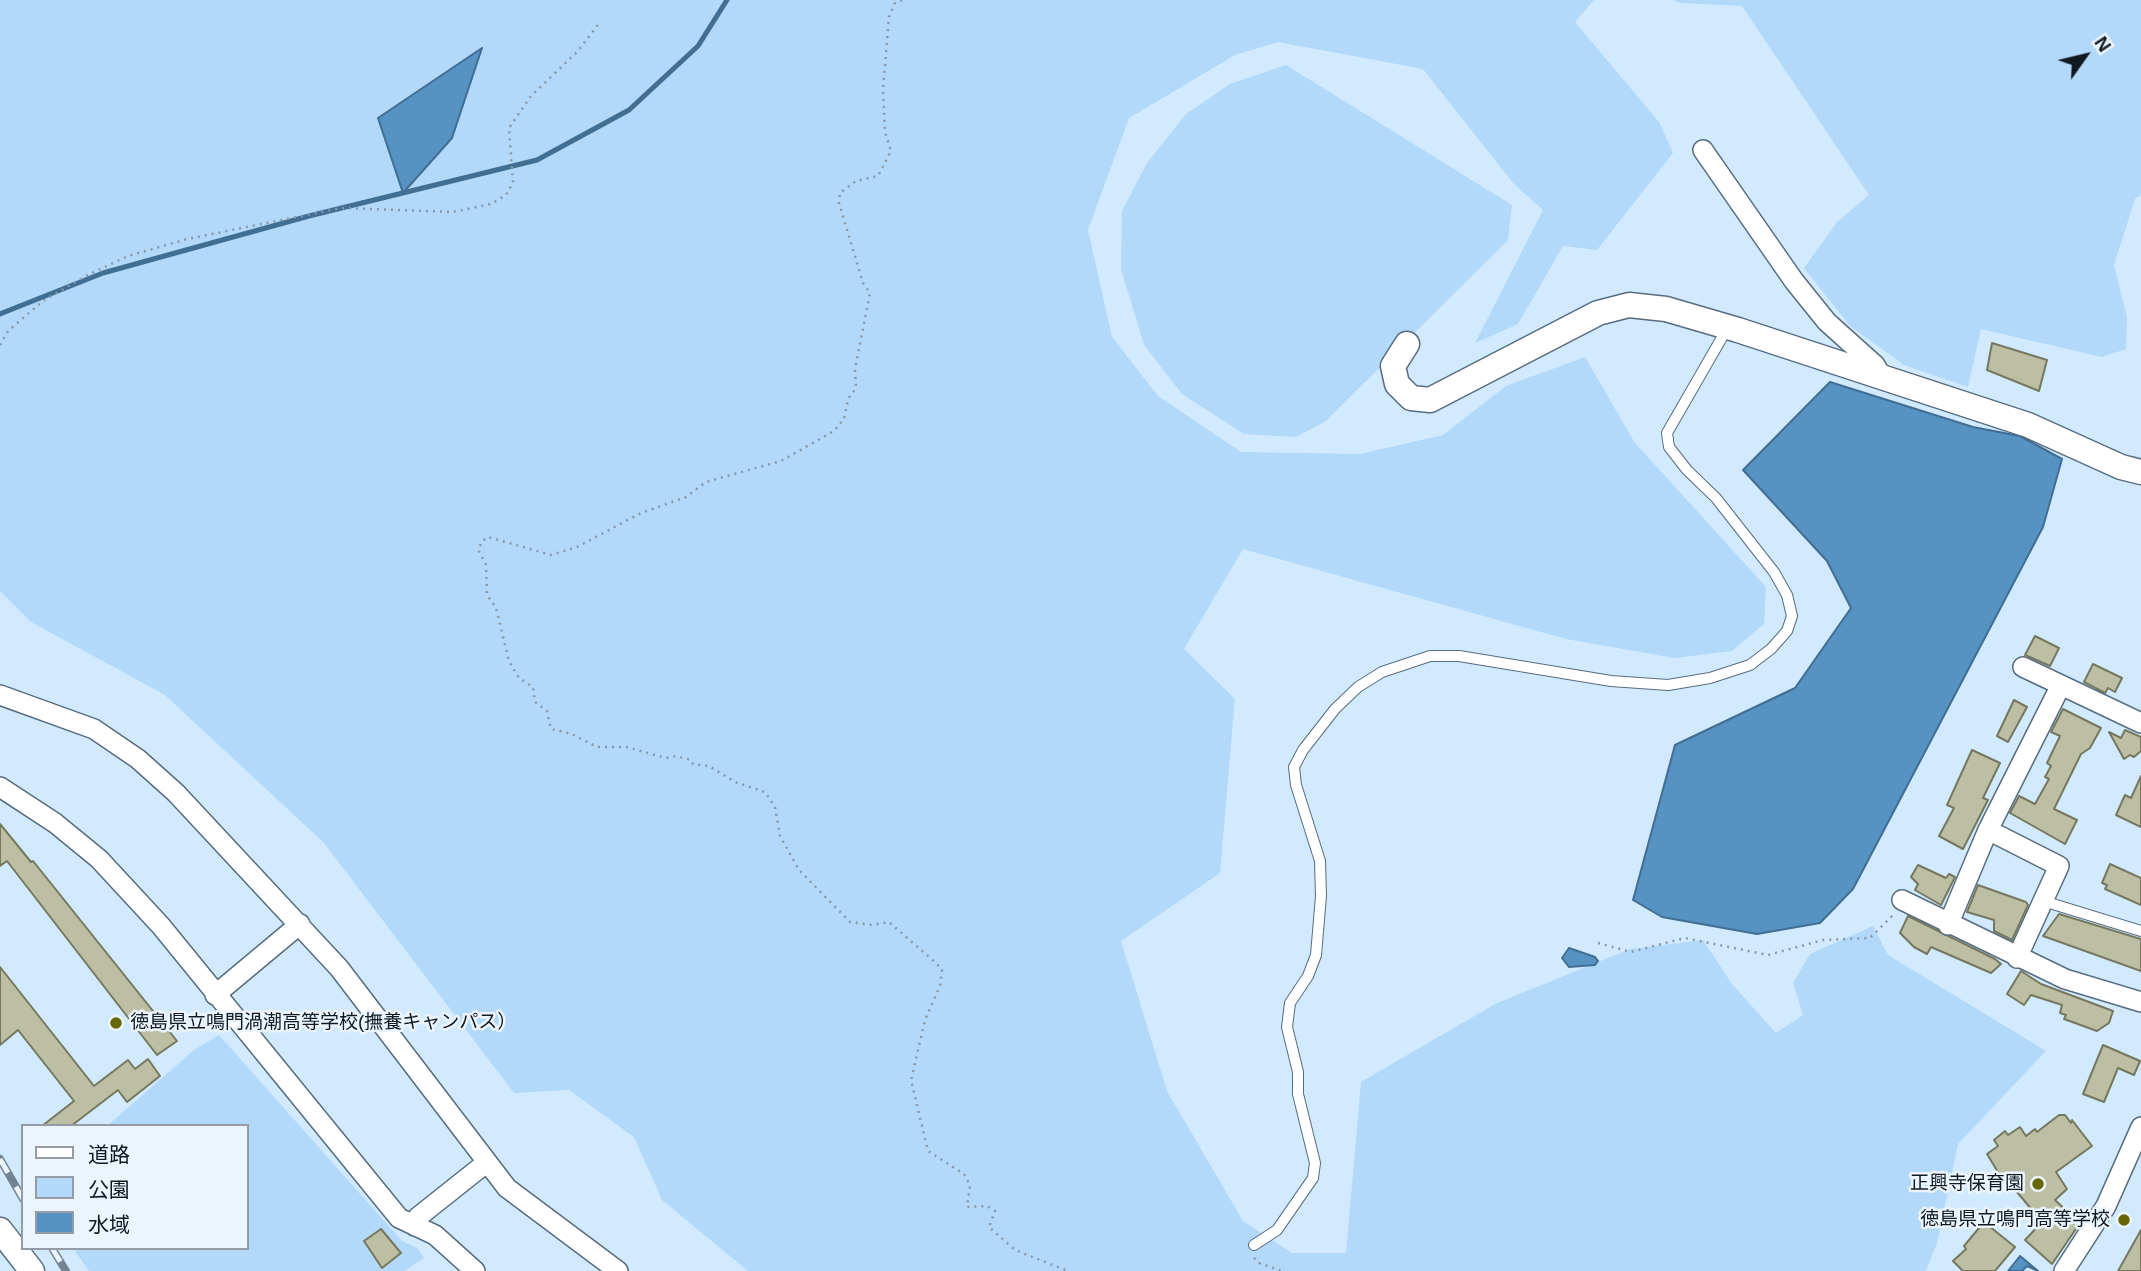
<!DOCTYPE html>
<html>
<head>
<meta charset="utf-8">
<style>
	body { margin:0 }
	#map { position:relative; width:2141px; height:1271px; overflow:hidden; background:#d2eaff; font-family:Arial,"Noto Sans JP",sans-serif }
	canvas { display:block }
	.legend { position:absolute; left:21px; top:1124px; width:228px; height:126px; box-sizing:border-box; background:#ecf5fe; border:2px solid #949da6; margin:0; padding:9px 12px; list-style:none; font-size:21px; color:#111921 }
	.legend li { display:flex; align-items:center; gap:14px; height:35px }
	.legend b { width:35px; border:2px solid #949da6 }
	.north { position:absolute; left:2050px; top:21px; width:70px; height:70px; -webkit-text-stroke:5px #ecf5fe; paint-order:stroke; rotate:56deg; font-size:19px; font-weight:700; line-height:28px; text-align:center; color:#111921 }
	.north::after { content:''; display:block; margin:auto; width:24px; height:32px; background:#111921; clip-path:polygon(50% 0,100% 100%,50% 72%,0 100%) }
</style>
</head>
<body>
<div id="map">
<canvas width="2141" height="1271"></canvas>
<ul class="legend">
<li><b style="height:9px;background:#fff"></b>道路</li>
<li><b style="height:19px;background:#b2d9fa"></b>公園</li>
<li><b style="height:19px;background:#5692c2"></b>水域</li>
</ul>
<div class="north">N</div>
</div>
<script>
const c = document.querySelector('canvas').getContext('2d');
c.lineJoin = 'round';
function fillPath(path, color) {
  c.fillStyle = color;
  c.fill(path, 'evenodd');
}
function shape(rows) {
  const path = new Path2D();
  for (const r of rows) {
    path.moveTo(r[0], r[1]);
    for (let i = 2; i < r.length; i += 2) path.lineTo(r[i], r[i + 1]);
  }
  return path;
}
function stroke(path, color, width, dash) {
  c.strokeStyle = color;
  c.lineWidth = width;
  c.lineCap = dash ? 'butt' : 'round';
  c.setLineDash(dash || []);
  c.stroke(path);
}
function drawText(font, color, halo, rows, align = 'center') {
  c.font = font + ' Arial,"Noto Sans JP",sans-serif';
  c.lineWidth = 5;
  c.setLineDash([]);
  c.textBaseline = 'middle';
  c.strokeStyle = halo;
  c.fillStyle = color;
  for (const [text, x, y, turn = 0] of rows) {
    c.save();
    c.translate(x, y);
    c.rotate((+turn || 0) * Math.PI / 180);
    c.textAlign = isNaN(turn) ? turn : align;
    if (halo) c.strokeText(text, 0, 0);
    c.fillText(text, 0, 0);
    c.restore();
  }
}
const green = shape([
	[0,0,1594,0,1575,22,1659,122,1673,153,1597,250,1563,246,1518,324,1475,343,1543,210,1513,183,1423,69,1278,42,1235,55,1129,118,1088,230,1112,337,1158,396,1241,452,1360,454,1443,435,1506,386,1585,357,1635,443,1766,587,1764,624,1732,651,1675,658,1566,639,1243,549,1184,649,1235,699,1220,873,1121,941,1167,1091,1243,1221,1292,1253,1346,1253,1361,1082,1495,1004,1630,949,1703,940,1732,984,1776,1033,1803,1015,1793,983,1810,954,1873,926,1888,955,2046,1051,1958,1144,1937,1243,1926,1271,748,1271,662,1200,634,1137,569,1090,514,1093,324,843,165,695,31,622,0,591],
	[1672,0,2141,0,2141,195,2135,199,2114,265,2127,317,2126,349,2102,357,1981,329,1968,387,1904,365,1850,326,1804,268,1837,222,1869,195,1742,6,1681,3],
	[1286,65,1512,205,1508,240,1326,421,1296,437,1244,434,1182,394,1144,345,1121,269,1122,211,1147,163,1186,114,1230,84],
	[219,1035,402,1241,417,1248,424,1258,404,1271,89,1271,73,1248,247,1248,247,1126,107,1126,194,1050]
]);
const water = shape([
	[482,48,452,138,403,193,378,118,482,48],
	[1830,382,1973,427,2020,436,2062,459,2043,527,1853,889,1820,923,1757,934,1662,917,1633,900,1675,745,1795,688,1851,608,1827,561,1743,470,1830,382],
	[1569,948,1595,957,1598,961,1595,965,1569,967,1562,958,1569,948],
	[2020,1256,2038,1271,2027,1266,2022,1271,2008,1271,2020,1256]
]);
const stream = shape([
	[0,314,103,273,309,216,537,160,629,110,698,46,727,0]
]);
const building = shape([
	[1992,343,2047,360,2039,391,1987,370,1992,343],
	[2035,636,2059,648,2050,666,2025,655,2035,636],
	[2093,664,2122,678,2115,692,2108,688,2105,693,2084,682,2093,664],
	[2014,700,2027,707,2008,742,1997,736,2014,700],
	[2063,709,2101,728,2090,748,2081,754,2054,809,2077,820,2065,844,2010,813,2019,796,2035,804,2049,779,2045,777,2051,766,2047,763,2060,736,2051,732,2063,709],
	[2125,730,2141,737,2141,751,2134,757,2130,755,2124,759,2109,732,2121,738,2125,730],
	[1972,750,2000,763,1983,798,1988,800,1963,849,1939,836,1954,808,1947,805,1972,750],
	[2141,776,2141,827,2116,815,2125,795,2131,798,2141,776],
	[0,824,31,862,33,861,177,1041,157,1055,7,861,0,866,0,824],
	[2110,864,2141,878,2141,905,2105,889,2107,885,2102,883,2110,864],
	[1918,865,1946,878,1949,874,1955,877,1941,905,1915,890,1918,884,1911,877,1918,865],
	[1978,885,2026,902,2028,905,2012,940,1994,931,1994,920,1967,912,1978,885],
	[2059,914,2141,939,2141,971,2043,936,2059,914],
	[1908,916,1995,959,2001,964,1991,973,1931,947,1927,954,1914,947,1900,933,1908,916],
	[0,967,94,1086,128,1060,135,1069,148,1059,160,1076,127,1102,118,1090,71,1126,42,1126,74,1101,18,1030,0,1045,0,967],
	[2021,971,2041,984,2113,1011,2109,1023,2097,1031,2064,1019,2066,1015,2060,1013,2062,1005,2031,995,2024,1005,2007,994,2021,971],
	[2103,1045,2140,1061,2134,1075,2118,1068,2104,1102,2083,1094,2103,1045],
	[2059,1115,2065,1115,2071,1123,2072,1120,2092,1146,2056,1172,2067,1189,2055,1200,2080,1223,2052,1264,2025,1240,2042,1222,2007,1180,2004,1182,1987,1154,1998,1146,1994,1140,2005,1131,2008,1135,2020,1127,2026,1136,2035,1129,2037,1132,2059,1115],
	[1984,1222,2015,1247,1995,1271,1963,1271,1953,1261,1966,1249,1964,1246,1984,1222],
	[381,1229,401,1253,382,1268,364,1241,381,1229],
	[2141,1230,2141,1271,2118,1271,2141,1230]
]);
const path = shape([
	[902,0,895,3,889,17,883,90,885,132,891,151,878,176,856,181,840,193,839,203,863,283,870,293,855,369,856,388,848,399,844,419,834,431,781,461,706,482,686,497,641,513,577,547,551,555,488,537,481,542,479,551,486,565,487,595,496,608,509,661,519,678,533,687,535,702,547,711,551,729,572,734,597,747,626,747,666,758,676,756,691,760,693,764,709,766,735,782,765,792,775,807,780,836,799,870,850,922,872,925,889,922,936,963,942,970,940,986,925,1020,911,1080,928,1151,964,1174,970,1185,967,1207,987,1206,995,1211,989,1227,1015,1250,1068,1271],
	[0,345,8,331,43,301,86,276,128,256,187,239,341,208,453,212,491,204,506,195,513,183,509,128,531,96,578,51,600,22],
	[1598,943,1631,952,1685,938,1768,955,1823,940,1870,938,1893,915],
	[1254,1258,1259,1263,1282,1271]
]);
const service = shape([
	[2043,901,2141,931],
	[1254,1245,1277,1230,1313,1178,1315,1163,1298,1094,1298,1072,1287,1027,1290,1003,1308,976,1316,955,1321,896,1320,861,1296,785,1294,767,1303,750,1335,709,1358,687,1382,672,1430,656,1459,656,1611,681,1668,685,1710,678,1750,665,1771,649,1787,631,1792,616,1787,595,1774,572,1716,498,1687,470,1669,447,1667,433,1728,327]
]);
const minor = shape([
	[1703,150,1794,281,1827,322,1875,365,1883,379],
	[2023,667,2141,723],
	[0,695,94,729,138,759,176,793,339,968,507,1188,618,1271],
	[0,787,55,823,99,859,161,926,399,1218,435,1235,475,1271],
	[1988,830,2059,866,2017,958],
	[1902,900,2065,979,2141,1002],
	[1948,925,1988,830,2061,685],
	[215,995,300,924],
	[415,1226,418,1217,486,1163],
	[2064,1271,2106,1206,2141,1127]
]);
const tertiary = shape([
	[1407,344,1393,366,1397,384,1411,398,1430,400,1598,313,1629,305,1666,309,1738,330,2028,425,2121,467,2141,472],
	[0,1230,32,1271]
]);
const rail = shape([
	[0,1159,23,1199],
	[52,1248,66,1271]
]);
const markers = [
	[116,1023,7,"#666805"],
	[2038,1184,7,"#666805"],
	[2124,1220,7,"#666805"]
];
const poiNames = [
	["徳島県立鳴門渦潮高等学校(撫養キャンパス）",130,1023,"left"],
	["正興寺保育園",2024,1184],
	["徳島県立鳴門高等学校",2110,1220]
];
fillPath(green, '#b2d9fa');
fillPath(water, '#5692c2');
stroke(water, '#416e92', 2);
stroke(stream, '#416e92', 5);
fillPath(building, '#bcbfa3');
stroke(building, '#76785e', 2);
stroke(service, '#576c7f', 12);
stroke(minor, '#576c7f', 22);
stroke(tertiary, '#576c7f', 27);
stroke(path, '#8799a9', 2.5, [2, 5]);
stroke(service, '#fff', 10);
stroke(minor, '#fff', 19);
stroke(tertiary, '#fff', 24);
stroke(rail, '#738391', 8);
stroke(rail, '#ecf5fe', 5, [16]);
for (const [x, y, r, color] of markers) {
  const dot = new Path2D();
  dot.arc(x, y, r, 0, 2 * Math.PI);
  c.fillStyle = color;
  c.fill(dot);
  stroke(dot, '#ecf5fe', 2.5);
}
drawText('19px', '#111921', '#ecf5fe', poiNames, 'right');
</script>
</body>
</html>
